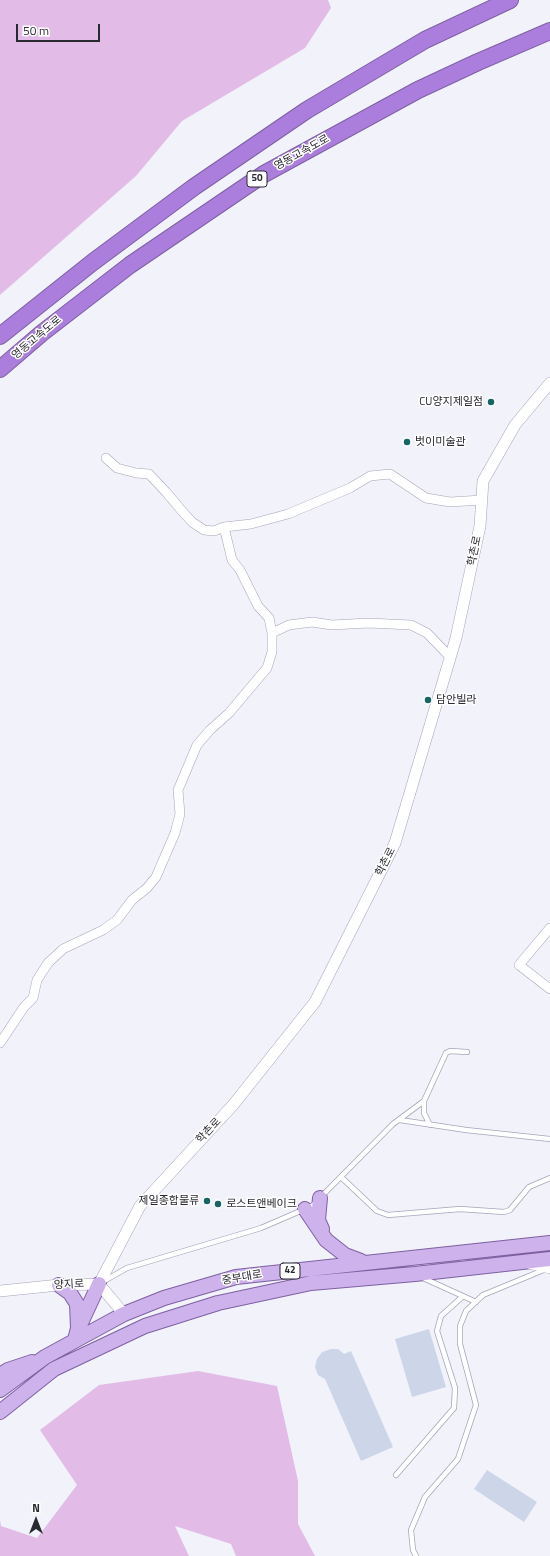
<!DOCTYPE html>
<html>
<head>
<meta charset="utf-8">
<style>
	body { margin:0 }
	#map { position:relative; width:550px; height:1556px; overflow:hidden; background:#f2f2fb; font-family:"Titillium Web",sans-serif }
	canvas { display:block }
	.north { position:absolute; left:16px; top:1500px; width:40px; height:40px; -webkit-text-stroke:3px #fff; paint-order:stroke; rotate:0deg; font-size:11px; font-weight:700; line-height:16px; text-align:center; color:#292931 }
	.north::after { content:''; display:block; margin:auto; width:14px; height:18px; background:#292931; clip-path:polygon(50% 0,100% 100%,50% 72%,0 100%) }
	.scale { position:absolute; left:16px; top:24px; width:84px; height:18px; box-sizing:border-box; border:2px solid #292931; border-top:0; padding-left:5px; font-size:12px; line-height:14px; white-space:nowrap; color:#292931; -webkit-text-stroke:3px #fff; paint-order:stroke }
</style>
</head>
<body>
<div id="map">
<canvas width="550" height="1556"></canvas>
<div class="north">N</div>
<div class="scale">50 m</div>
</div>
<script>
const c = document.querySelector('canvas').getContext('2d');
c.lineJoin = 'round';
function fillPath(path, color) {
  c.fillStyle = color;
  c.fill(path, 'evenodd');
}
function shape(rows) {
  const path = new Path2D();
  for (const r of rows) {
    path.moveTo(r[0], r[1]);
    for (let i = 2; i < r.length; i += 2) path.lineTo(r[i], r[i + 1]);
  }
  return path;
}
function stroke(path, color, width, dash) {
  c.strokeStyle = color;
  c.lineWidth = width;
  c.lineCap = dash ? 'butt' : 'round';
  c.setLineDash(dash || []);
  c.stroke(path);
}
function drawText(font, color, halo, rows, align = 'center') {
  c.font = font + ' "Titillium Web","Noto Sans KR",sans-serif';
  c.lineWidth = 3;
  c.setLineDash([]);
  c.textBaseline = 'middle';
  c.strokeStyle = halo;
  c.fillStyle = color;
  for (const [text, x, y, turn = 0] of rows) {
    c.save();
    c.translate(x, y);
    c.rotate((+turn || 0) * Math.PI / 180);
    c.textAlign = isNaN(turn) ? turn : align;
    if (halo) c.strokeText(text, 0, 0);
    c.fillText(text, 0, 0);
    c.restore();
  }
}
const green = shape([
	[0,0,328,0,331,8,305,48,182,121,136,176,0,295],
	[198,1371,277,1386,298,1481,298,1524,315,1556,236,1556,231,1544,175,1526,189,1556,0,1556,0,1520,1,1526,37,1538,77,1485,40,1430,99,1385]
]);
const building = shape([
	[429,1329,446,1387,412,1397,395,1339],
	[331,1349,338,1349,344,1354,351,1351,393,1447,361,1461,325,1379,318,1375,315,1367,317,1359,322,1352],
	[487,1470,537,1502,524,1522,474,1489]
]);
const service = shape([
	[424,1101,424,1113,430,1125],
	[400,1120,466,1130,550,1139],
	[341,1177,377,1211,388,1215,460,1209,504,1212,510,1210,529,1187,550,1178],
	[421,1277,476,1302],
	[104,1281,127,1268,261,1228,312,1206,393,1124,424,1101,446,1053,450,1051,467,1052],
	[396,1475,454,1408,455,1388,437,1331,441,1316,462,1297],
	[416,1556,413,1550,411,1530,425,1497,458,1459,476,1405,460,1344,460,1326,466,1311,483,1295,546,1269]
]);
const minor = shape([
	[106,458,117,468,136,473,149,474,166,492,182,511,192,522,204,530,214,531,224,527,251,524,288,514,350,488,370,476,390,474,426,498,450,502,482,500],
	[272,633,289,625,312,622,332,625,368,623,411,625,427,633,450,657],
	[550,928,519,965,550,989],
	[0,1043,24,1007,33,998,37,980,48,963,63,949,103,930,117,920,132,900,147,888,156,877,175,833,180,814,178,790,197,745,210,730,229,713,267,668,272,652,272,633,269,618,258,606,240,570,232,560,224,527],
	[529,1264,550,1269]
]);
const tertiary = shape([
	[99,1284,140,1206,233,1105,315,1002,395,843,456,638,480,526,483,481,515,425,550,383],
	[99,1284,124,1314],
	[0,1291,59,1285,99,1284]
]);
const primary = shape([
	[320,1198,318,1220,322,1229],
	[305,1209,326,1240,345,1255,361,1261],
	[59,1285,70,1293,77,1304,78,1328,75,1340],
	[80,1325,99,1284],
	[0,1375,8,1370,32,1362],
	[0,1390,45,1357,124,1314,164,1298,236,1277,550,1243],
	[0,1412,54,1369,145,1326,218,1303,311,1283,415,1274,550,1259]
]);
const motorway = shape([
	[0,336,93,262,194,187,307,110,425,40,510,0],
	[0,369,42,333,130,265,264,174,418,90,478,62,550,31]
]);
const markers = [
	[491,402,4,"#176565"],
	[407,442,4,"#176565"],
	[428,700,4,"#176565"],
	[207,1201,4,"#176565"],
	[218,1204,4,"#176565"]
];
const shields = [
	[257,179,20],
	[290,1271,20]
];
const shieldNames = [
	["50",257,179],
	["42",290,1271]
];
const streetNames = [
	["영동고속도로",302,153,-29],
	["영동고속도로",37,338,-40],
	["학촌로",475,551,-78],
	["학촌로",386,862,-63],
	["학촌로",209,1131,-47],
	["중부대로",242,1278,-10],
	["양지로",69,1285,-3]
];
const poiNames = [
	["CU양지제일점",483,402,"right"],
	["벗이미술관",415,442],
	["담안빌라",436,700],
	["제일종합물류",199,1201,"right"],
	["로스트앤베이크",226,1204]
];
fillPath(green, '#e2bce7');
fillPath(building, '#cdd5e9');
stroke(service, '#a4a4b9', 6);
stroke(minor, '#a4a4b9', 10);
stroke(tertiary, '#a4a4b9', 12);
stroke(primary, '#7e60a1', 16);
stroke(motorway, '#7e60a1', 18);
stroke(service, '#fff', 4.5);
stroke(minor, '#fff', 9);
stroke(tertiary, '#fff', 11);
stroke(primary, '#cdb2eb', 14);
stroke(motorway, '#ab7ede', 16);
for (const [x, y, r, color] of markers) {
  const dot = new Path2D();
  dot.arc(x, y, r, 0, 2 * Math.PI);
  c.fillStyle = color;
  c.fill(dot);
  stroke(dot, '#fff', 1.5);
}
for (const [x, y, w] of shields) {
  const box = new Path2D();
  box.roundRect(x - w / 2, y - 8, w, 16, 3);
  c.fillStyle = '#fff';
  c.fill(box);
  stroke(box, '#292931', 1);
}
drawText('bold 10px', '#292931', null, shieldNames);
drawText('11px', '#292931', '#fff', streetNames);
drawText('11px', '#292931', '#fff', poiNames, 'left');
</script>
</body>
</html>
